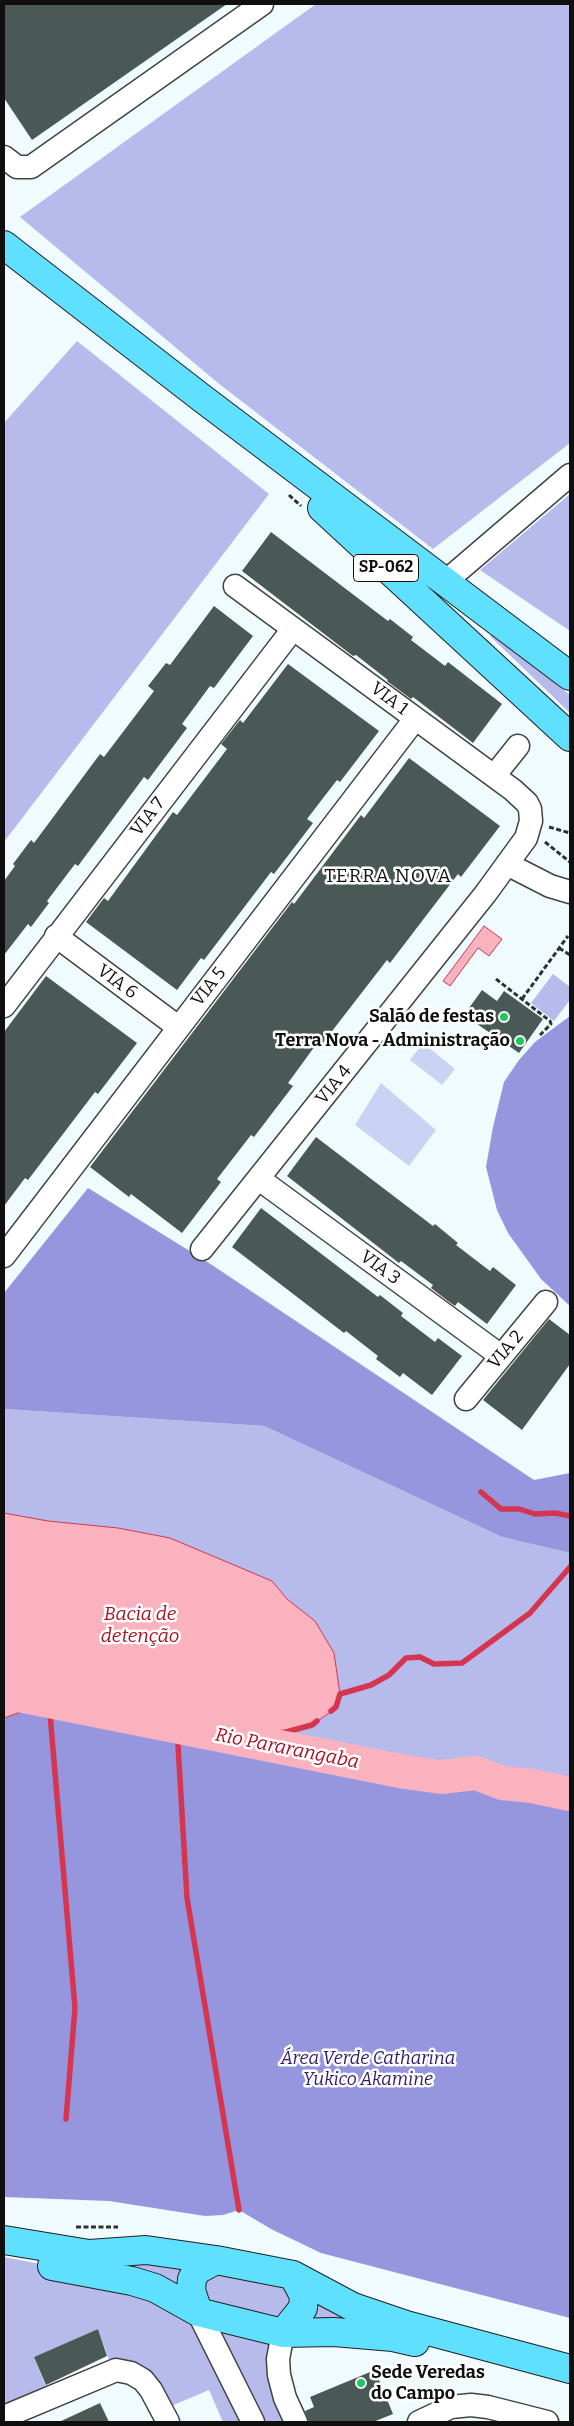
<!DOCTYPE html>
<html>
<head>
<meta charset="utf-8">
<style>
	body { margin:0 }
	#map { position:relative; width:574px; height:2426px; overflow:hidden; background:#f0fbff; font-family:Bitter,serif }
	canvas { display:block }
	.frame { position:absolute; inset:0; border:5px solid #0f0f0f; pointer-events:none }
</style>
</head>
<body>
<div id="map">
<canvas width="574" height="2426"></canvas>
<div class="frame"></div>
</div>
<script>
const c = document.querySelector('canvas').getContext('2d');
c.lineJoin = 'round';
function fillPath(path, color) {
  c.fillStyle = color;
  c.fill(path, 'evenodd');
}
function shape(rows) {
  const path = new Path2D();
  for (const r of rows) {
    path.moveTo(r[0], r[1]);
    for (let i = 2; i < r.length; i += 2) path.lineTo(r[i], r[i + 1]);
  }
  return path;
}
function stroke(path, color, width, dash) {
  c.strokeStyle = color;
  c.lineWidth = width;
  c.lineCap = dash ? 'butt' : 'round';
  c.setLineDash(dash || []);
  c.stroke(path);
}
function drawText(font, color, halo, rows, align = 'center') {
  c.font = font + ' Bitter,serif';
  c.lineWidth = 5;
  c.setLineDash([]);
  c.textBaseline = 'middle';
  c.strokeStyle = halo;
  c.fillStyle = color;
  for (const [text, x, y, turn = 0] of rows) {
    c.save();
    c.translate(x, y);
    c.rotate((+turn || 0) * Math.PI / 180);
    c.textAlign = isNaN(turn) ? turn : align;
    if (halo) c.strokeText(text, 0, 0);
    c.fillText(text, 0, 0);
    c.restore();
  }
}
const green = shape([
	[316,4,570,4,570,443,433,549,218,383,20,217],
	[77,341,269,494,4,842,4,423],
	[570,494,570,631,480,570],
	[492,633,570,695,570,713,490,636],
	[553,974,570,987,570,1000,554,1021,531,1003],
	[4,1409,264,1426,502,1537,570,1553,570,1794,532,1786,502,1783,476,1773,441,1777,405,1772,4,1692],
	[4,2257,87,2273,86,2258,293,2275,373,2324,283,2333,296,2422,223,2422,209,2390,162,2410,151,2390,113,2371,98,2329,34,2357,47,2389,4,2406]
]);
const forest = shape([
	[570,1016,570,1306,541,1279,508,1233,497,1210,486,1167,493,1127,504,1082,519,1060,535,1042],
	[88,1188,209,1263,534,1480,570,1473,570,1553,502,1537,264,1426,4,1409,4,1293],
	[4,1694,405,1772,441,1777,476,1773,502,1783,570,1793,570,2318,321,2253,271,2229,239,2210,223,2215,205,2216,109,2201,4,2197]
]);
const pitch = shape([
	[423,1043,455,1069,442,1085,410,1060],
	[381,1083,436,1130,409,1166,355,1125]
]);
const water = shape([
	[484,926,502,939,489,956,478,948,450,986,443,981,484,926],
	[4,1513,48,1521,118,1528,170,1538,272,1581,287,1599,315,1621,334,1653,340,1694,335,1709,312,1725,286,1732,226,1738,49,1702,4,1718,4,1513]
]);
const stream = shape([
	[481,1492,501,1509,519,1509,535,1514,555,1513,570,1516],
	[49,1702,75,2008,66,2119],
	[331,1711,336,1707,340,1694,371,1685,389,1675,406,1658,420,1657,434,1664,462,1663,530,1613,570,1567],
	[177,1728,187,1898,239,2210],
	[226,1738,286,1732,312,1725,317,1721]
]);
const river = shape([
	[4,1692,405,1772,441,1777,476,1773,502,1783,532,1786,570,1794]
]);
const building = shape([
	[4,4,227,4,32,140,4,98],
	[271,532,388,621,390,619,413,637,411,640,445,666,448,662,502,704,473,743,413,697,411,699,387,681,388,680,356,655,353,656,242,571],
	[214,606,253,636,214,688,210,686,182,724,187,728,148,780,144,777,78,866,75,864,47,901,49,903,31,927,28,924,4,955,4,881,15,866,13,864,31,840,34,843,100,754,104,757,154,691,148,686,166,663,170,665],
	[288,664,379,731,340,782,337,780,307,819,313,823,274,874,271,872,204,960,201,958,177,990,86,922,104,898,108,901,173,812,177,815,227,749,221,744,240,720,243,723],
	[409,758,500,826,461,877,458,874,390,963,387,960,319,1048,315,1046,288,1083,293,1086,254,1137,251,1135,217,1179,221,1182,182,1233,131,1194,129,1197,90,1167,292,902,294,904,361,815,364,818],
	[46,976,137,1043,98,1094,95,1092,28,1180,25,1178,4,1206,4,1032],
	[482,990,497,1001,504,991,543,1019,519,1053,464,1015],
	[316,1137,433,1226,435,1224,458,1243,456,1245,490,1271,493,1267,516,1285,487,1324,458,1302,455,1306,448,1301,431,1288,433,1285,401,1261,399,1263,287,1176],
	[261,1208,378,1297,380,1295,403,1313,401,1316,435,1342,438,1338,462,1356,432,1395,403,1373,400,1377,376,1359,378,1356,346,1331,344,1333,232,1247],
	[549,1319,570,1335,570,1364,522,1430,483,1400],
	[98,2329,107,2356,46,2385,34,2357],
	[375,2370,393,2414,373,2422,309,2422,305,2411,314,2407,310,2397],
	[100,2403,109,2422,59,2422]
]);
const path = shape([
	[289,495,301,506],
	[549,827,570,833],
	[545,842,570,862],
	[559,948,570,955],
	[496,979,550,1021,551,1024,540,1035],
	[522,999,568,936],
	[76,2227,118,2227]
]);
const minor = shape([
	[4,157,17,167,31,167,262,4],
	[445,582,570,475],
	[494,776,518,746],
	[507,864,550,886,570,892],
	[56,936,178,1027],
	[4,1006,293,629],
	[259,1179,501,1356],
	[202,1249,486,893,526,838,531,821,530,809,527,803,513,790,235,586],
	[4,1256,415,719],
	[466,1399,546,1302],
	[198,2312,253,2422],
	[283,2333,278,2359,279,2375,285,2398,296,2422],
	[4,2417,116,2370,131,2373,143,2380,151,2390,168,2422],
	[419,2422,451,2407,471,2405,488,2407,547,2422]
]);
const major = shape([
	[4,245,203,399,570,676],
	[322,508,570,737],
	[4,2240,89,2254,146,2250,216,2260,293,2275,353,2307,406,2325,570,2369],
	[52,2266,132,2281,155,2288,198,2312,283,2333,334,2332,393,2337,415,2342],
	[198,2312,191,2290,192,2279,197,2270,216,2260],
	[283,2333,303,2308,304,2296,293,2275]
]);
const markers = [
	[504,1017,5,"#1ec760"],
	[520,1041,5,"#1ec760"],
	[361,2383,5,"#1ec760"]
];
const shields = [
	[386,568,65]
];
const shieldNames = [
	["SP-062",386,568]
];
const streetNames = [
	["VIA 1",389,699,37],
	["VIA 7",148,817,-52],
	["VIA 6",117,982,36],
	["VIA 5",209,987,-52],
	["VIA 4",334,1085,-51],
	["VIA 3",380,1268,36],
	["VIA 2",506,1350,-50]
];
const poiNames = [
	["Salão de festas",494,1017],
	["Terra Nova - Administração",510,1041],
	["Sede Veredas",371,2373,"left"],
	["do Campo",371,2394,"left"]
];
const parkNames = [
	["Área Verde Catharina",368,2059],
	["Yukico Akamine",368,2080]
];
const neighbourhoodNames = [
	["TERRA NOVA",388,877]
];
const waterNames = [
	["Bacia de",140,1615],
	["detenção",140,1637],
	["Rio Pararangaba",287,1749,11]
];
fillPath(green, '#b7bbec');
fillPath(forest, '#9696de');
fillPath(pitch, '#cad3f3');
fillPath(water, '#fab2bf');
stroke(water, '#d5354f', 1);
stroke(stream, '#d5354f', 5.5);
stroke(river, '#fab2bf', 34);
fillPath(building, '#4a5856');
stroke(minor, '#424242', 25);
stroke(major, '#202020', 30);
stroke(path, '#313131', 3, [5, 2.5]);
stroke(minor, '#fff', 22);
stroke(major, '#60e0ff', 28);
for (const [x, y, r, color] of markers) {
  const dot = new Path2D();
  dot.arc(x, y, r, 0, 2 * Math.PI);
  c.fillStyle = color;
  c.fill(dot);
  stroke(dot, '#fff', 2);
}
for (const [x, y, w] of shields) {
  const box = new Path2D();
  box.roundRect(x - w / 2, y - 13.5, w, 27, 4);
  c.fillStyle = '#fff';
  c.fill(box);
  stroke(box, '#0f0f0f', 1);
}
drawText('bold 16px', '#0f0f0f', null, shieldNames);
drawText('18px', '#0f0f0f', '#fff', streetNames);
drawText('bold 18px', '#0f0f0f', '#fff', poiNames, 'right');
drawText('italic 18px', '#2d1b6b', '#fff', parkNames);
c.letterSpacing = '1px';
drawText('19px', '#0f0f0f', '#fff', neighbourhoodNames);
c.letterSpacing = '0px';
drawText('italic 19px', '#a81023', '#fff', waterNames);
</script>
</body>
</html>
